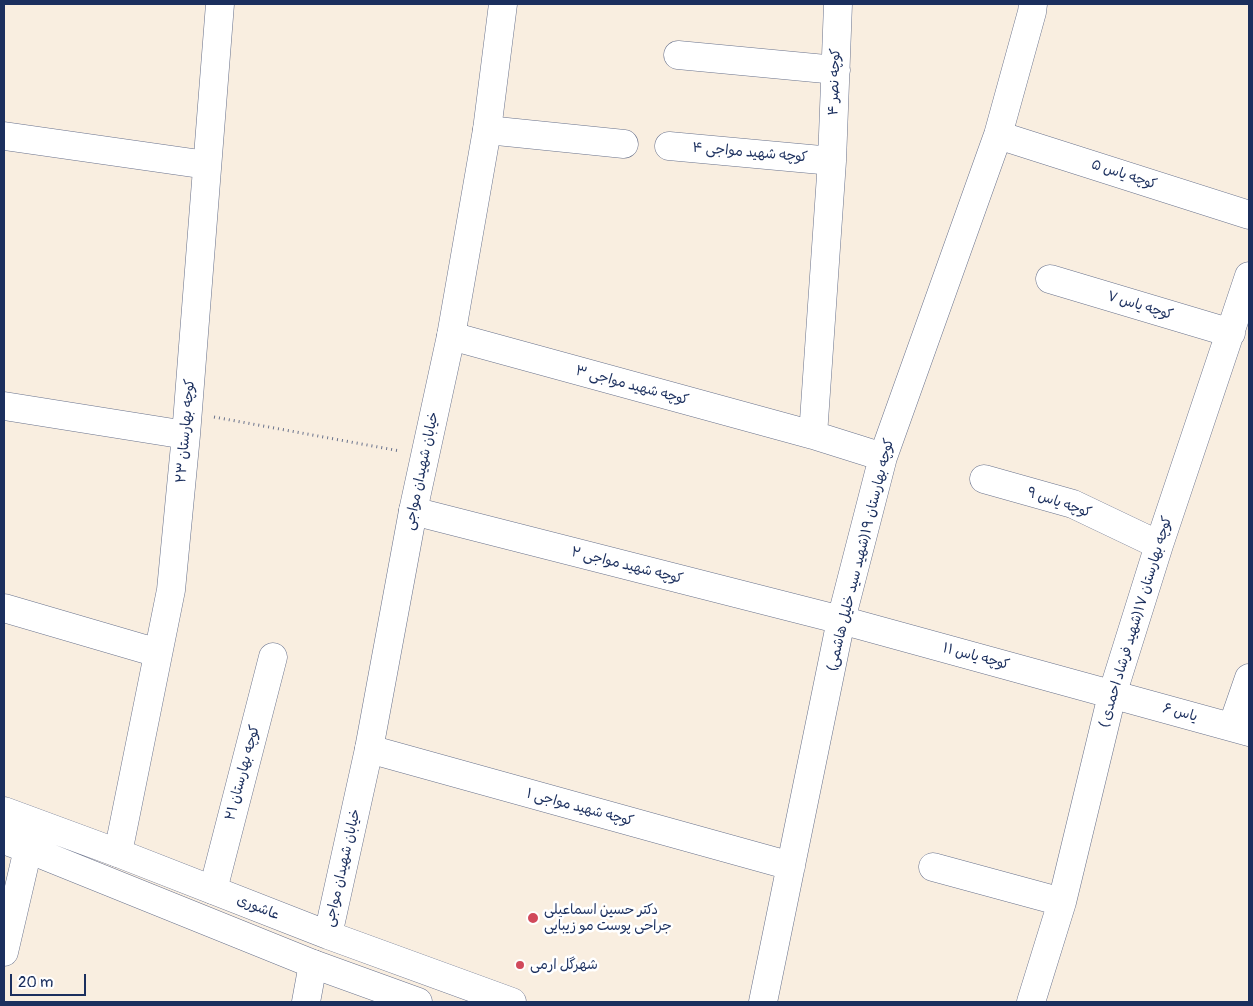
<!DOCTYPE html>
<html>
<head>
<meta charset="utf-8">
<style>
	body { margin:0 }
	#map { position:relative; width:1253px; height:1006px; overflow:hidden; background:#f9eee0; font-family:Pangolin,sans-serif }
	canvas { display:block }
	.frame { position:absolute; inset:0; border:5px solid #1b2f5e; pointer-events:none }
	.scale { position:absolute; left:10px; top:974px; width:76px; height:22px; box-sizing:border-box; border:2px solid #1b2f5e; border-top:0; padding-left:6px; font-size:15px; line-height:18px; white-space:nowrap; color:#1b2f5e; -webkit-text-stroke:4px #fff; paint-order:stroke }
</style>
</head>
<body>
<div id="map">
<canvas width="1253" height="1006"></canvas>
<div class="frame"></div>
<div class="scale">20 m</div>
</div>
<script>
const c = document.querySelector('canvas').getContext('2d');
c.lineJoin = 'round';
function shape(rows) {
  const path = new Path2D();
  for (const r of rows) {
    path.moveTo(r[0], r[1]);
    for (let i = 2; i < r.length; i += 2) path.lineTo(r[i], r[i + 1]);
  }
  return path;
}
function stroke(path, color, width, dash) {
  c.strokeStyle = color;
  c.lineWidth = width;
  c.lineCap = dash ? 'butt' : 'round';
  c.setLineDash(dash || []);
  c.stroke(path);
}
function drawText(font, color, halo, rows, align = 'center') {
  c.font = font + ' Pangolin,"Playpen Sans Arabic",sans-serif';
  c.lineWidth = 5;
  c.setLineDash([]);
  c.textBaseline = 'middle';
  c.strokeStyle = halo;
  c.fillStyle = color;
  for (const [text, x, y, turn = 0] of rows) {
    c.save();
    c.translate(x, y);
    c.rotate((+turn || 0) * Math.PI / 180);
    c.textAlign = isNaN(turn) ? turn : align;
    if (halo) c.strokeText(text, 0, 0);
    c.fillText(text, 0, 0);
    c.restore();
  }
}
const path = shape([
	[214,417,400,451]
]);
const minor = shape([
	[678,55,836,70],
	[487,130,624,144],
	[998,135,1249,215],
	[4,136,207,165],
	[669,146,832,161],
	[1050,279,1231,333],
	[451,336,813,435,883,457],
	[4,406,186,435],
	[813,435,832,161,838,4],
	[984,479,1073,504,1159,545],
	[413,511,841,620,1249,732],
	[4,608,158,653],
	[1232,727,1249,678],
	[369,749,791,866],
	[118,853,171,590,186,435,220,4],
	[933,867,1062,902],
	[213,890,273,657],
	[4,952,28,849],
	[306,1002,313,964],
	[763,1002,841,620,883,457,998,135,1032,12,1033,4],
	[1031,1002,1062,902,1112,695,1159,545,1249,276]
]);
const tertiary = shape([
	[4,811,118,853,328,935,512,1002],
	[4,840,28,849,313,964,418,1002],
	[328,935,369,749,413,511,451,336,487,130,503,4]
]);
const markers = [
	[533,918,6,"#d1495b"],
	[520,965,5,"#d1495b"]
];
const streetNames = [
	["کوچه نصر ۴",835,82,-88],
	["کوچه شهید مواجی ۴",750,153,5],
	["کوچه یاس ۵",1124,175,18],
	["کوچه یاس ۷",1140,306,17],
	["کوچه شهید مواجی ۳",632,386,15],
	["کوچه بهارستان ۲۳",186,431,-85],
	["خیابان شهیدان مواجی",422,471,-78],
	["کوچه یاس ۹",1059,503,19],
	["کوچه بهارستان ۱۹(شهید سید خلیل هاشمی)",861,555,-76],
	["کوچه شهید مواجی ۲",627,566,14],
	["کوچه بهارستان ۱۷(شهید فرشاد احمدی )",1136,622,-73],
	["کوچه یاس ۱۱",976,657,15],
	["یاس ۶",1180,713,15],
	["کوچه بهارستان ۲۱",243,773,-75],
	["کوچه شهید مواجی ۱",580,808,15],
	["خیابان شهیدان مواجی",343,868,-77],
	["عاشوری",258,908,22]
];
const poiNames = [
	["دکتر حسین اسماعیلی",544,910],
	["جراحی پوست مو زیبایی",544,926],
	["شهرگل ارمی",530,965]
];
stroke(minor, '#69728c', 29);
stroke(tertiary, '#69728c', 29);
stroke(path, '#69728c', 3, [1, 4]);
stroke(minor, '#fff', 28);
stroke(tertiary, '#fff', 28);
for (const [x, y, r, color] of markers) {
  const dot = new Path2D();
  dot.arc(x, y, r, 0, 2 * Math.PI);
  c.fillStyle = color;
  c.fill(dot);
  stroke(dot, '#fff', 2);
}
drawText('14px', '#1b2f5e', '#fff', streetNames);
drawText('14px', '#1b2f5e', '#fff', poiNames, 'left');
</script>
</body>
</html>
